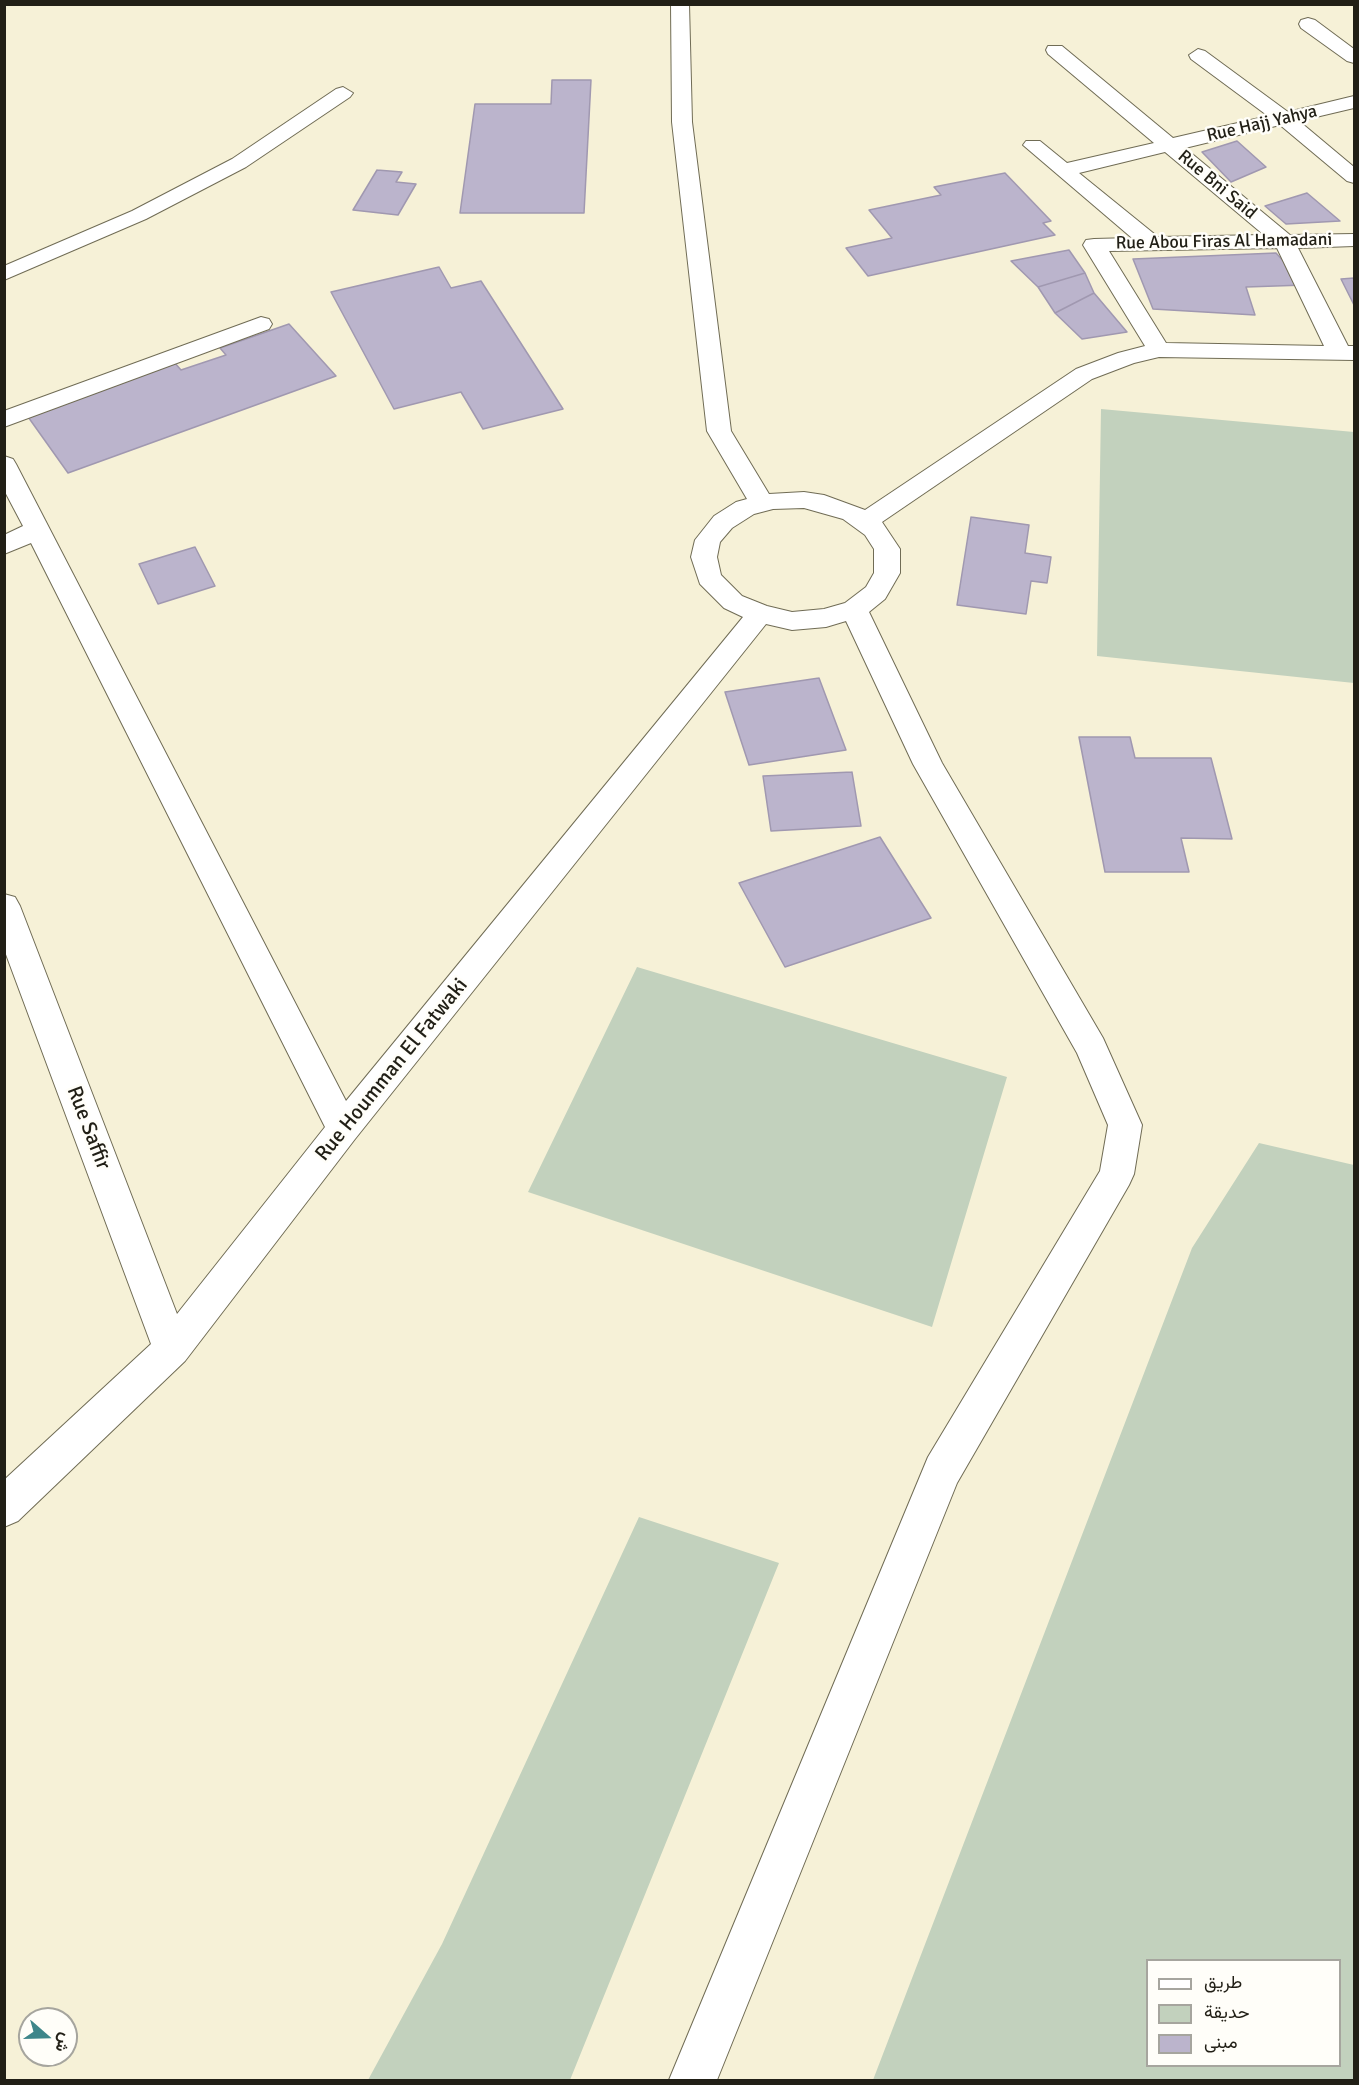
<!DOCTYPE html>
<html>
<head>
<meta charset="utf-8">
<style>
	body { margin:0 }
	#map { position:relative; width:1359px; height:2085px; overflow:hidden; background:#f6f1d7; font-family:Signika,Vazirmatn,sans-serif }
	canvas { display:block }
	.frame { position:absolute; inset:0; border:6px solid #211f16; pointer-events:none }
	.legend { position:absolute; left:1146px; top:1959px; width:195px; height:108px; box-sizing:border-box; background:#fffef9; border:2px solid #a6a59e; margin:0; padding:8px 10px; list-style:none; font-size:18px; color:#211f16 }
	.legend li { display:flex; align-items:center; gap:12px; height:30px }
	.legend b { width:30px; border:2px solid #a6a59e }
	.north { position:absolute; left:18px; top:2007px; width:60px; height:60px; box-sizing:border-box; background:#fffef9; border:2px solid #a6a59e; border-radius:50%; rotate:110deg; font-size:16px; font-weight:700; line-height:24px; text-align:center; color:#211f16 }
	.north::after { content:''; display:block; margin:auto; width:21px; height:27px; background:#3e868a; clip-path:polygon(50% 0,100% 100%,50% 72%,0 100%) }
</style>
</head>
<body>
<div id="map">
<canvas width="1359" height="2085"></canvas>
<div class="frame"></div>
<ul class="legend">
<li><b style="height:8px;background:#fff"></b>طريق</li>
<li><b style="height:16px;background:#c2d1bd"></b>حديقة</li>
<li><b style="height:16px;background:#bbb4cc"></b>مبنى</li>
</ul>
<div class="north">ش</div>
</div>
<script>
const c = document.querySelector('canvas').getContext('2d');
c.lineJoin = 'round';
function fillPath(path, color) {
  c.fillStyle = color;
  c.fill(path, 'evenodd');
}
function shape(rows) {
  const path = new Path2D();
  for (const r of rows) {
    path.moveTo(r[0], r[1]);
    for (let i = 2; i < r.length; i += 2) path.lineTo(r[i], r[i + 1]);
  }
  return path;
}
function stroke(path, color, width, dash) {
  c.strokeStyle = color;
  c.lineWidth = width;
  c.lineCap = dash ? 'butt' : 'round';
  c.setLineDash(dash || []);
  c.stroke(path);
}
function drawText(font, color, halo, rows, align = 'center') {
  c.font = font + ' Signika,sans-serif';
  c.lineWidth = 5;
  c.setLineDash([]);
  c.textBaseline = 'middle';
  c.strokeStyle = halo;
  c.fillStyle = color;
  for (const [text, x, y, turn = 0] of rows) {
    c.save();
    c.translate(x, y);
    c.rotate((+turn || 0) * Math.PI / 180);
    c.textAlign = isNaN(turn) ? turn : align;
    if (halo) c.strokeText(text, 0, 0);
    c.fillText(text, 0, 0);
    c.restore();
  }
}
const green = shape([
	[1101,409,1354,432,1354,683,1097,656],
	[637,967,1007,1077,932,1327,528,1192],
	[1259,1143,1354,1165,1354,2080,873,2080,1192,1248],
	[1148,1960,1340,1960,1340,2066,1148,2066],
	[639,1517,779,1563,570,2080,368,2080,442,1944]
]);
const building = shape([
	[552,80,591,80,584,213,460,213,475,104,551,104,552,80],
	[1237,141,1266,167,1231,182,1202,152,1237,141],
	[377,170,402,172,396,182,416,184,398,215,353,210,377,170],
	[1005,173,1051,221,1043,223,1055,235,868,276,846,248,892,238,869,210,941,195,934,187,1005,173],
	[1307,193,1340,221,1286,224,1265,206,1307,193],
	[1069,250,1085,273,1038,287,1011,261,1069,250],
	[1276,253,1305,285,1246,287,1255,315,1153,309,1133,259,1276,253],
	[439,267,451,288,481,281,563,409,483,429,461,392,394,409,331,292,439,267],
	[1085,273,1094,293,1055,313,1038,287,1085,273],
	[1354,278,1354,305,1341,279,1354,278],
	[1094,293,1127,332,1082,339,1055,313,1094,293],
	[289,324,336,376,68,473,26,414,174,362,181,370,226,355,220,348,289,324],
	[971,517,1029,525,1025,553,1051,557,1047,583,1031,581,1026,614,957,605,971,517],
	[195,547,215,586,158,604,139,564,195,547],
	[819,678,846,750,749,765,725,692,819,678],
	[1079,737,1130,737,1135,758,1211,758,1232,839,1181,838,1189,872,1105,872,1079,737],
	[852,772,861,826,771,831,763,776,852,772],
	[880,837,931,918,785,967,739,883,880,837]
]);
const minor = shape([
	[671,4,689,4,692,122,731,431,769,494,804,492,824,495,865,510,1076,369,1118,353,1145,346,1083,245,1086,240,1094,239,1132,238,1023,145,1026,141,1040,141,1067,163,1154,143,1048,54,1046,50,1048,46,1062,46,1173,138,1268,116,1191,59,1189,55,1198,49,1205,51,1288,112,1354,96,1354,108,1299,121,1354,167,1354,183,1347,181,1280,125,1185,148,1290,235,1354,234,1354,246,1298,248,1348,346,1354,346,1354,360,1159,357,1134,363,1092,379,882,522,900,549,900,573,885,599,869,612,942,763,1103,1038,1142,1125,1134,1174,1129,1185,957,1483,717,2080,669,2080,928,1457,1100,1171,1108,1125,1077,1053,913,764,846,621,826,627,792,630,766,624,355,1139,185,1361,18,1521,4,1527,4,1480,151,1344,4,949,4,894,15,897,20,906,177,1314,325,1127,31,543,4,554,4,535,23,526,4,490,4,456,13,459,16,464,346,1101,743,617,724,608,700,584,691,557,695,540,714,516,736,502,747,499,707,431,672,122,671,4],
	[1165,152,1264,235,1158,237,1079,173,1165,152],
	[1277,248,1324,346,1166,343,1109,251,1277,248],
	[804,508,843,519,865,535,874,549,874,573,866,587,845,603,824,609,792,612,767,606,742,596,721,575,717,557,720,542,732,528,754,514,773,509,804,508],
	[1308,18,1315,20,1354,49,1354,63,1347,61,1301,28,1299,24,1301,20,1308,18],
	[343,87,353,93,350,97,246,167,146,219,4,280,4,266,132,211,232,159,336,89,343,87],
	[261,317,269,319,272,324,269,329,4,427,4,411,261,317]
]);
const farStreetnames = [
	["Rue Hajj Yahya",1262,124,-13],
	["Rue Bni Said",1217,185,40],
	["Rue Abou Firas Al Hamadani",1224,242,-1]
];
const streetNames = [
	["Rue Houmman El Fatwaki",392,1070,-51],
	["Rue Saffir",88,1128,69]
];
fillPath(green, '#c2d1bd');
fillPath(building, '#bbb4cc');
stroke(building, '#a098b0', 1.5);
stroke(minor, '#706c55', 2);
fillPath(minor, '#fff');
drawText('18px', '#211f16', '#fffef9', farStreetnames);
drawText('21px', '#211f16', '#fffef9', streetNames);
</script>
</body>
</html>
